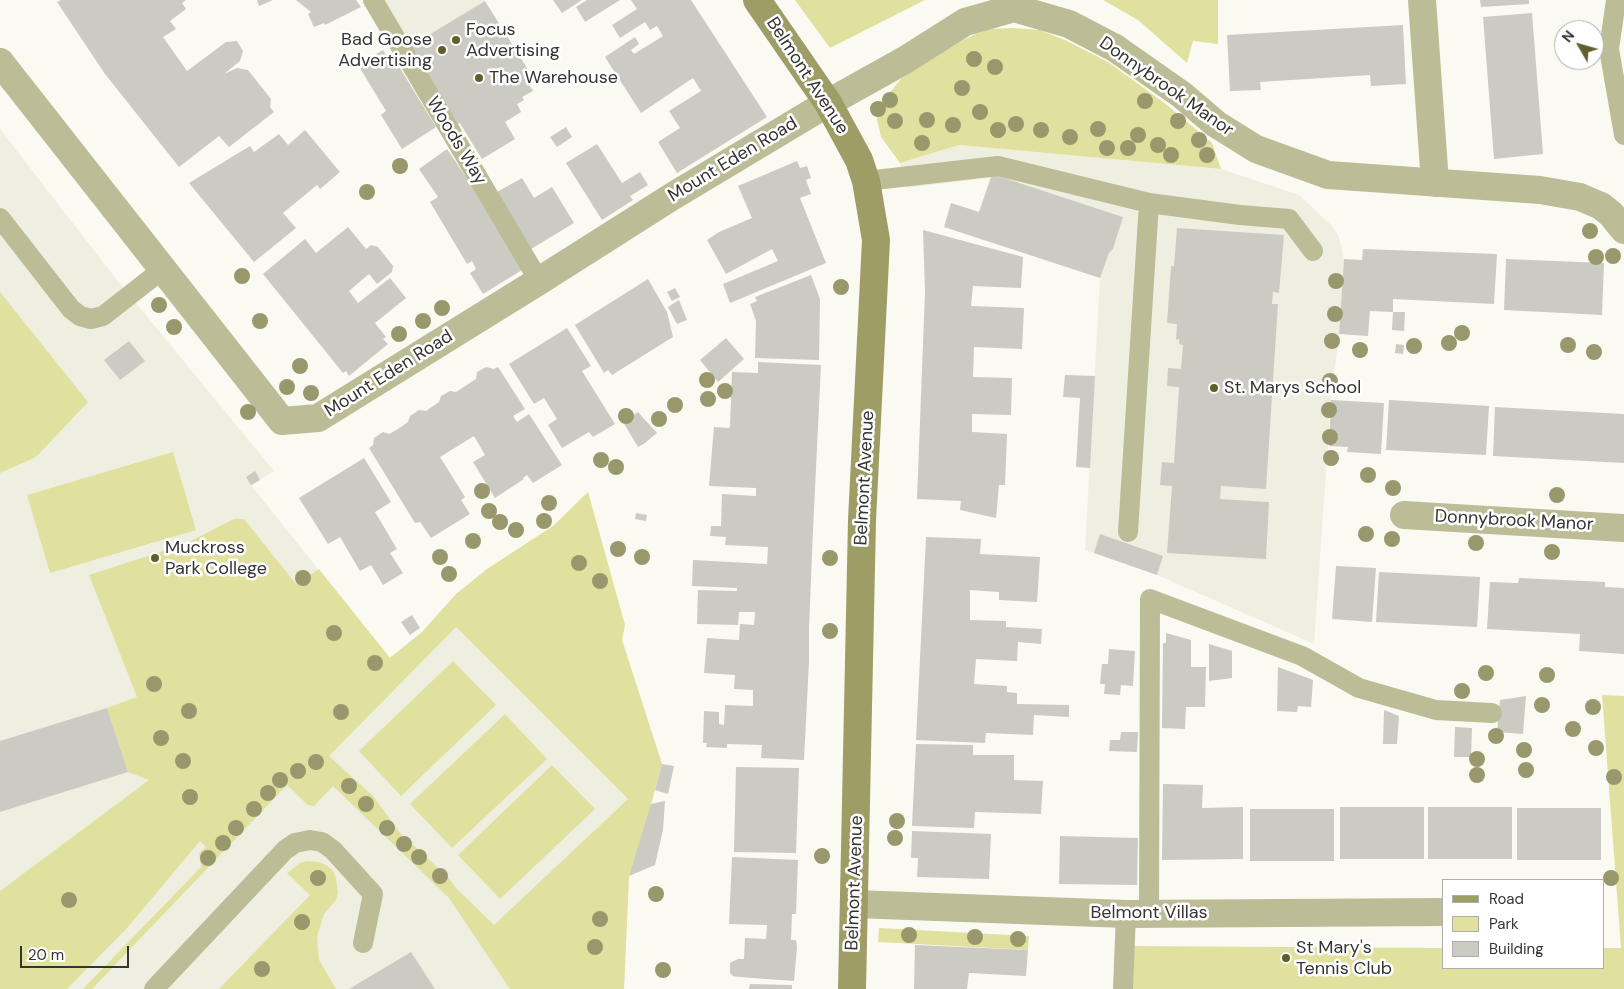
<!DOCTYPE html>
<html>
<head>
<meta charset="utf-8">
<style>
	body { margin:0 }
	#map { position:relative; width:1624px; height:989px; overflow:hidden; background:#fafaf3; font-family:"DM Sans",sans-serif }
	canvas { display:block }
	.legend { position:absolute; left:1442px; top:879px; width:162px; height:90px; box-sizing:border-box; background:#fff; border:1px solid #aeaead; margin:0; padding:6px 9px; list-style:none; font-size:15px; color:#343432 }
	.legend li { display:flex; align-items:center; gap:10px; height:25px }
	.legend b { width:25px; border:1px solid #aeaead }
	.north { position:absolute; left:1554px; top:20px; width:50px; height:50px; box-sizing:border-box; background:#fff; border:1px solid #aeaead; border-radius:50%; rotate:308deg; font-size:14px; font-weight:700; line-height:20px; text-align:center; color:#343432 }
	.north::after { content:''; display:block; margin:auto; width:18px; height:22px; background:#605f2c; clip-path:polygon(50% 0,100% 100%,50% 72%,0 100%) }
	.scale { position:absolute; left:20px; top:946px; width:109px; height:22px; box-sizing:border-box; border:2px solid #343432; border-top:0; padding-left:6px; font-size:15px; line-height:18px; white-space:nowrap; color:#343432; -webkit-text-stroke:4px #fff; paint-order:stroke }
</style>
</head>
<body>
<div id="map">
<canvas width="1624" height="989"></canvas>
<ul class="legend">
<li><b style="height:6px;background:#9e9d66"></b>Road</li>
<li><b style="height:14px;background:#e1e19f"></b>Park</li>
<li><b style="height:14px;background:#cbcbc4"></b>Building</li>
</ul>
<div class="north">N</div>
<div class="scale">20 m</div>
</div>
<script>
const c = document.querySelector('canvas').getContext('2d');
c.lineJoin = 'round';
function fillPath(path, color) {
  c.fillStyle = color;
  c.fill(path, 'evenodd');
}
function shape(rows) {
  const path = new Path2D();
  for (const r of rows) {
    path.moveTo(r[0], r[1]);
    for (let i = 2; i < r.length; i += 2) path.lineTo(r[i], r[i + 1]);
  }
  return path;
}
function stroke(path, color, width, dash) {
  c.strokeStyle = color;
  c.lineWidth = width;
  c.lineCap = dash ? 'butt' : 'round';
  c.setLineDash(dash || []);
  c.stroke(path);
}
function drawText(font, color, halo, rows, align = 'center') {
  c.font = font + ' "DM Sans",sans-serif';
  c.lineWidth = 5;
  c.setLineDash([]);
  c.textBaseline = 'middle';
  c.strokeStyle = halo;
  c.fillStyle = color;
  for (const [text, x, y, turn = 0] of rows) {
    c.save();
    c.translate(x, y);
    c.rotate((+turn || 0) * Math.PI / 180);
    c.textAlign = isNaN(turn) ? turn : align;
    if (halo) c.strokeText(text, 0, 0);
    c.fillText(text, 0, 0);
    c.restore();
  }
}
const built = shape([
	[382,0,484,0,532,76,526,80,533,91,522,97,524,100,517,104,521,112,505,122,515,139,482,159],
	[0,129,117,280,274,471,251,485,389,658,422,632,456,594,487,569,553,526,588,492,625,625,622,640,662,764,643,834,629,876,624,989,0,989],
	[959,145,1221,169,1299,195,1333,227,1338,235,1341,244,1344,259,1339,334,1331,400,1314,644,1157,575,1085,550,1100,278,1109,253,1113,249,1123,217,992,174,990,178,906,188,900,163]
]);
const green = shape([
	[795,0,925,0,830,48],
	[1103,0,1218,0,1218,44,1193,41,1187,63,1138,20],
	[1013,28,1040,30,1067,41,1108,62,1167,105,1212,143,1221,169,959,145,900,163,881,137,875,110,902,78,959,42,986,29],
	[0,292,88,402,38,455,32,459,0,473],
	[173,452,196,530,50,573,27,495],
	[588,492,625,625,622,640,662,764,643,834,629,876,624,989,510,989,449,898,333,786,314,806,308,805,287,785,92,989,83,989,201,867,199,853,206,847,200,841,127,928,67,989,0,989,0,891,149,780,128,772,107,708,137,697,89,575,185,544,234,519,244,519,296,584,319,569,390,658,422,632,456,594,487,569,553,526],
	[456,627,628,799,494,925,456,888,448,877,401,834,373,796,329,756],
	[453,661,496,705,401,796,359,751],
	[1602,695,1624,696,1624,989,1129,989,1129,946,1443,948,1443,968,1603,968,1603,948,1621,948],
	[505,714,547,759,452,848,410,804],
	[552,765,595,809,500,899,458,855],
	[307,861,319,862,326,865,333,871,336,878,338,893,336,900,324,914,317,937,319,960,336,989,219,989,310,895,287,873,300,863],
	[879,928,1029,936,1028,950,878,942]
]);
const building = shape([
	[61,0,186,0,182,3,186,9,170,21,176,29,163,37,187,71,226,42,237,41,243,51,240,61,224,74,237,68,248,70,271,99,270,107,274,112,229,147,219,136,179,167,105,74,57,2],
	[257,0,273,0,259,6],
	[296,0,356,0,361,7,325,25,324,23,314,27,308,14,311,12],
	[553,0,582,0,562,13],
	[587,0,620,0,585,22,576,7],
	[631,0,691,0,767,117,677,173,658,142,680,128,669,111,701,91,693,78,641,113,605,57,635,37,639,44,631,50,634,54,663,36,657,26,650,30,645,22,620,38,612,25,637,9],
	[1480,0,1529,0,1529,4,1481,7],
	[485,1,532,76,526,80,533,91,522,97,524,100,517,104,521,112,505,122,515,139,482,159,460,123,457,125,409,47],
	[1532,13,1543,154,1494,159,1483,17],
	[1403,25,1406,84,1371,86,1370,75,1260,82,1261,90,1230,91,1227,35],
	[383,50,391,63,395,60,436,127,402,149,381,115,386,111,358,65],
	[566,127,572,137,557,147,550,137],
	[305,130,340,172,320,189,317,185,283,213,296,228,254,262,189,183,250,146,254,152,279,134,288,145],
	[597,144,622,183,640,172,648,185,630,196,633,200,602,220,566,163],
	[447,149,466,177,522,270,483,294,470,273,476,269,472,261,467,264,430,202,438,197,419,169],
	[797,161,800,168,807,166,811,178,806,180,811,194,800,198,826,263,730,303,723,284,778,261,772,249,726,274,707,240,719,232,752,218,738,186],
	[992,174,1123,217,1113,249,1109,253,1100,278,944,227,951,203,979,212],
	[522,178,534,198,552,187,574,223,531,249,497,192],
	[348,227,366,249,371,245,378,247,393,266,392,272,377,284,369,274,349,291,358,303,390,278,406,298,375,323,386,337,383,339,388,344,349,376,346,371,343,373,263,274,305,239,316,253],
	[1177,228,1284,235,1279,293,1273,292,1272,304,1278,304,1266,489,1221,486,1220,499,1269,502,1266,559,1167,553,1172,486,1160,485,1162,462,1174,463,1179,387,1167,386,1168,368,1181,369,1183,345,1179,344,1179,339,1176,340,1177,324,1167,323,1171,266,1174,266],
	[923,230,1023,257,1021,288,973,286,971,306,1024,308,1022,349,974,347,973,377,1012,378,1011,415,972,414,972,432,1007,434,1005,485,999,485,996,518,960,510,961,501,917,499,925,292],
	[1363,249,1497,254,1494,304,1393,299,1393,312,1370,311,1368,336,1339,334,1344,259,1362,260],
	[1506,259,1604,263,1602,315,1504,310],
	[811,275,820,299,819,360,755,358,756,321,750,304,757,301,755,297],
	[648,279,667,312,673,337,612,375,608,370,604,373,575,325],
	[675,288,680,297,672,301,667,292],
	[679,300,687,320,677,324,668,307],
	[1393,312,1405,312,1404,331,1392,330],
	[567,328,591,366,582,371,615,424,593,437,589,432,562,448,548,425,557,419,544,398,534,404,509,364],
	[726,338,744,359,718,382,700,360],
	[129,341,145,361,120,380,104,360],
	[1396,344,1404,345,1403,354,1395,353],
	[758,362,821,365,813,530,809,628,809,661,804,760,761,758,762,745,727,744,727,748,706,747,707,743,703,743,704,711,719,712,719,724,724,725,725,705,753,706,753,690,734,689,735,675,704,673,707,638,739,640,740,624,754,625,755,612,739,612,738,625,697,624,698,590,737,591,737,588,692,586,693,560,767,564,768,547,725,545,726,537,710,536,711,526,721,526,722,494,756,496,756,488,709,486,714,427,729,428,730,426,732,372,758,373],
	[486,367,494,369,498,367,525,409,513,416,517,422,529,414,562,465,533,483,527,475,523,478,524,479,495,498,473,462,485,455,474,436,440,457,465,497,461,500,470,514,431,538,420,522,415,523,369,448,373,445,374,438,383,432,389,434,398,429,408,422,410,416,419,410,426,411,439,402,441,396,450,391,456,392,476,379,477,372],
	[1065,375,1095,376,1090,468,1076,467,1080,398,1063,397],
	[1331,400,1384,403,1381,454,1347,452,1348,447,1329,446],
	[1389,400,1489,406,1486,455,1386,450],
	[1495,407,1624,414,1624,463,1493,456],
	[638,412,657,433,645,443,638,447,623,422],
	[364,458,391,502,375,512,397,549,390,553,403,573,383,585,371,565,360,571,340,537,328,544,299,498],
	[255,471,260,480,251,485,246,477],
	[636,513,647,515,646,521,635,519],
	[1100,534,1163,556,1157,575,1094,553],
	[926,537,981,539,980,554,1040,557,1037,602,999,600,999,592,970,590,970,620,1006,621,1006,627,1042,629,1041,644,1018,642,1017,661,976,659,974,684,1007,686,1007,692,1017,693,1017,704,1069,705,1069,717,1034,715,1033,735,986,733,985,743,916,740],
	[1336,566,1376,568,1372,622,1332,619],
	[1379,572,1480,577,1477,627,1376,622],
	[1519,578,1605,582,1605,587,1624,588,1624,654,1579,651,1580,634,1487,629,1490,582,1518,583],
	[412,615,420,628,410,635,401,622],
	[1166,633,1191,640,1191,667,1206,667,1205,707,1186,707,1185,729,1162,728,1163,643,1166,643],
	[1209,644,1232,651,1232,678,1209,681],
	[1109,649,1135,651,1133,686,1121,685,1120,695,1104,694,1105,684,1100,684,1102,664,1108,664],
	[1278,667,1313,680,1311,707,1298,706,1297,712,1277,711],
	[1526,696,1523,734,1497,732,1500,700],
	[107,708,128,772,0,812,0,741],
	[1384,710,1399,716,1397,744,1383,744],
	[1455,727,1472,728,1471,757,1454,757],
	[1121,732,1138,732,1137,752,1109,751,1110,740,1120,740],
	[916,744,973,745,973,755,1014,755,1014,780,1043,781,1041,814,975,812,974,828,912,826],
	[662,764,674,766,668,794,655,790],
	[736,767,799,768,796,853,734,852],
	[1163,784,1203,785,1202,808,1243,807,1243,859,1162,860],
	[665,801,663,830,655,865,629,876,651,804],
	[1340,807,1424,807,1424,859,1340,859],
	[1428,807,1512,807,1512,859,1428,859],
	[1517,808,1601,808,1601,860,1517,860],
	[1250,809,1334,809,1334,861,1250,861],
	[912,831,991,834,989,879,917,877,918,858,911,858],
	[1060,836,1138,838,1137,885,1059,884],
	[732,857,798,860,796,914,792,914,791,940,796,940,797,947,794,981,739,977,733,976,730,973,730,963,738,959,744,959,745,938,766,939,767,925,729,924],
	[915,945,1028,950,1026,976,969,973,967,989,914,989],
	[411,952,435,989,349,989],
	[750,984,792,985,792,989,749,989]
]);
const lane = shape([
	[373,0,539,281],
	[1616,0,1609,49,1624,135],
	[866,181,998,166,1149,203,1240,215,1289,219,1313,251],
	[0,218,71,309,80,316,91,319,103,316,163,269],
	[1128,532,1149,203],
	[1149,914,1150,599,1302,656,1359,688,1436,710,1492,713],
	[154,989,285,850,295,843,310,840,322,842,333,850,373,894,363,943],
	[1123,989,1126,914]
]);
const street = shape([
	[1422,0,1435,183],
	[0,62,282,421,318,418,539,281,673,196,828,103,905,60,965,22,1014,8,1069,24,1115,48,1182,95,1216,124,1256,149,1328,175,1540,190,1580,197,1601,206,1611,214,1624,230],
	[1404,515,1624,528],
	[855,904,1126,914,1443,912]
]);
const secondary = shape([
	[757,0,828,103,859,160,866,181,876,240,862,520,852,989]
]);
const trees = [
	[974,59],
	[995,67],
	[962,88],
	[890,100],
	[1145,101],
	[878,109],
	[980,112],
	[927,120],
	[895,121],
	[1178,121],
	[1016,124],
	[953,125],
	[1098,129],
	[998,130],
	[1041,130],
	[1138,135],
	[1070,137],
	[1199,140],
	[922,143],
	[1158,145],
	[1107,148],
	[1128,148],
	[1171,155],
	[1207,155],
	[400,166],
	[367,192],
	[1590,231],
	[1613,256],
	[1596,257],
	[242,276],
	[1336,281],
	[841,287],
	[159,305],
	[442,308],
	[1335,314],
	[260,321],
	[423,321],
	[174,327],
	[1462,333],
	[399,334],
	[1332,341],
	[1449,343],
	[1568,345],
	[1414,346],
	[1360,350],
	[1594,352],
	[300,366],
	[707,380],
	[1330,381],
	[287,387],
	[725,391],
	[311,393],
	[708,399],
	[675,405],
	[1329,410],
	[248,412],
	[626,416],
	[659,419],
	[1330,437],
	[1331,458],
	[601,460],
	[616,467],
	[1368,475],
	[1393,488],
	[482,491],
	[1557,495],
	[549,503],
	[489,511],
	[544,521],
	[500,522],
	[516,530],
	[1366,534],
	[1392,539],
	[473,541],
	[1476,543],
	[618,549],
	[1552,552],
	[440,557],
	[642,557],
	[830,558],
	[579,563],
	[449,574],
	[303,578],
	[600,581],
	[830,631],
	[334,633],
	[375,663],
	[1486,673],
	[1547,675],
	[154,684],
	[1462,691],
	[1542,705],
	[1593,707],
	[189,711],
	[341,712],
	[1573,729],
	[1496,736],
	[161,738],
	[1596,748],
	[1524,750],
	[1477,759],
	[183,761],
	[316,762],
	[1526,770],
	[298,771],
	[1477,775],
	[1614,777],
	[280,780],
	[349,786],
	[268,793],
	[190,797],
	[366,804],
	[254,809],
	[897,821],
	[236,828],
	[387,828],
	[895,838],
	[223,843],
	[404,844],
	[822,856],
	[419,857],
	[208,858],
	[440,876],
	[318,878],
	[1611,878],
	[656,894],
	[69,900],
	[600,919],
	[302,922],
	[909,935],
	[975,937],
	[1018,939],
	[595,947],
	[262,969],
	[663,970]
];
const markers = [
	[456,40,5,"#605f2c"],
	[442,50,5,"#605f2c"],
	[479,78,5,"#605f2c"],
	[1214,388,5,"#605f2c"],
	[155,558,5,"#605f2c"],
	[1286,958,5,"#605f2c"]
];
const poiNames = [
	["Focus",466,30],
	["Advertising",466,51],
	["Bad Goose",432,40,"right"],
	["Advertising",432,61,"right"],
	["The Warehouse",489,78],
	["St. Marys School",1224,388],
	["Muckross",165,548],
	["Park College",165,569],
	["St Mary's",1296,948],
	["Tennis Club",1296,969]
];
const streetNames = [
	["Belmont Avenue",807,76,57],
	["Donnybrook Manor",1166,87,35],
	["Woods Way",456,141,59],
	["Mount Eden Road",733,160,-31],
	["Mount Eden Road",389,374,-32],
	["Belmont Avenue",865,478,-87],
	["Donnybrook Manor",1514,521,3],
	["Belmont Avenue",855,883,-88],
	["Belmont Villas",1149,913]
];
fillPath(built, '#efefe1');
fillPath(green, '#e1e19f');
fillPath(building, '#cbcbc4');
stroke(lane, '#bcbc97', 20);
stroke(street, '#bcbc97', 28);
stroke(secondary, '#9e9d66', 28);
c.fillStyle = '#99986d';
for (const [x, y] of trees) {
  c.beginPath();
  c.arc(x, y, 8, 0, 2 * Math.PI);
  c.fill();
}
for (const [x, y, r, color] of markers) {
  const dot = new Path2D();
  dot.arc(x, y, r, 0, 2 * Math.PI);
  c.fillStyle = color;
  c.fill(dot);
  stroke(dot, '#fff', 2);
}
drawText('18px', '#343432', '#fff', poiNames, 'left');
drawText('18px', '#343432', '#fff', streetNames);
</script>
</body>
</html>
